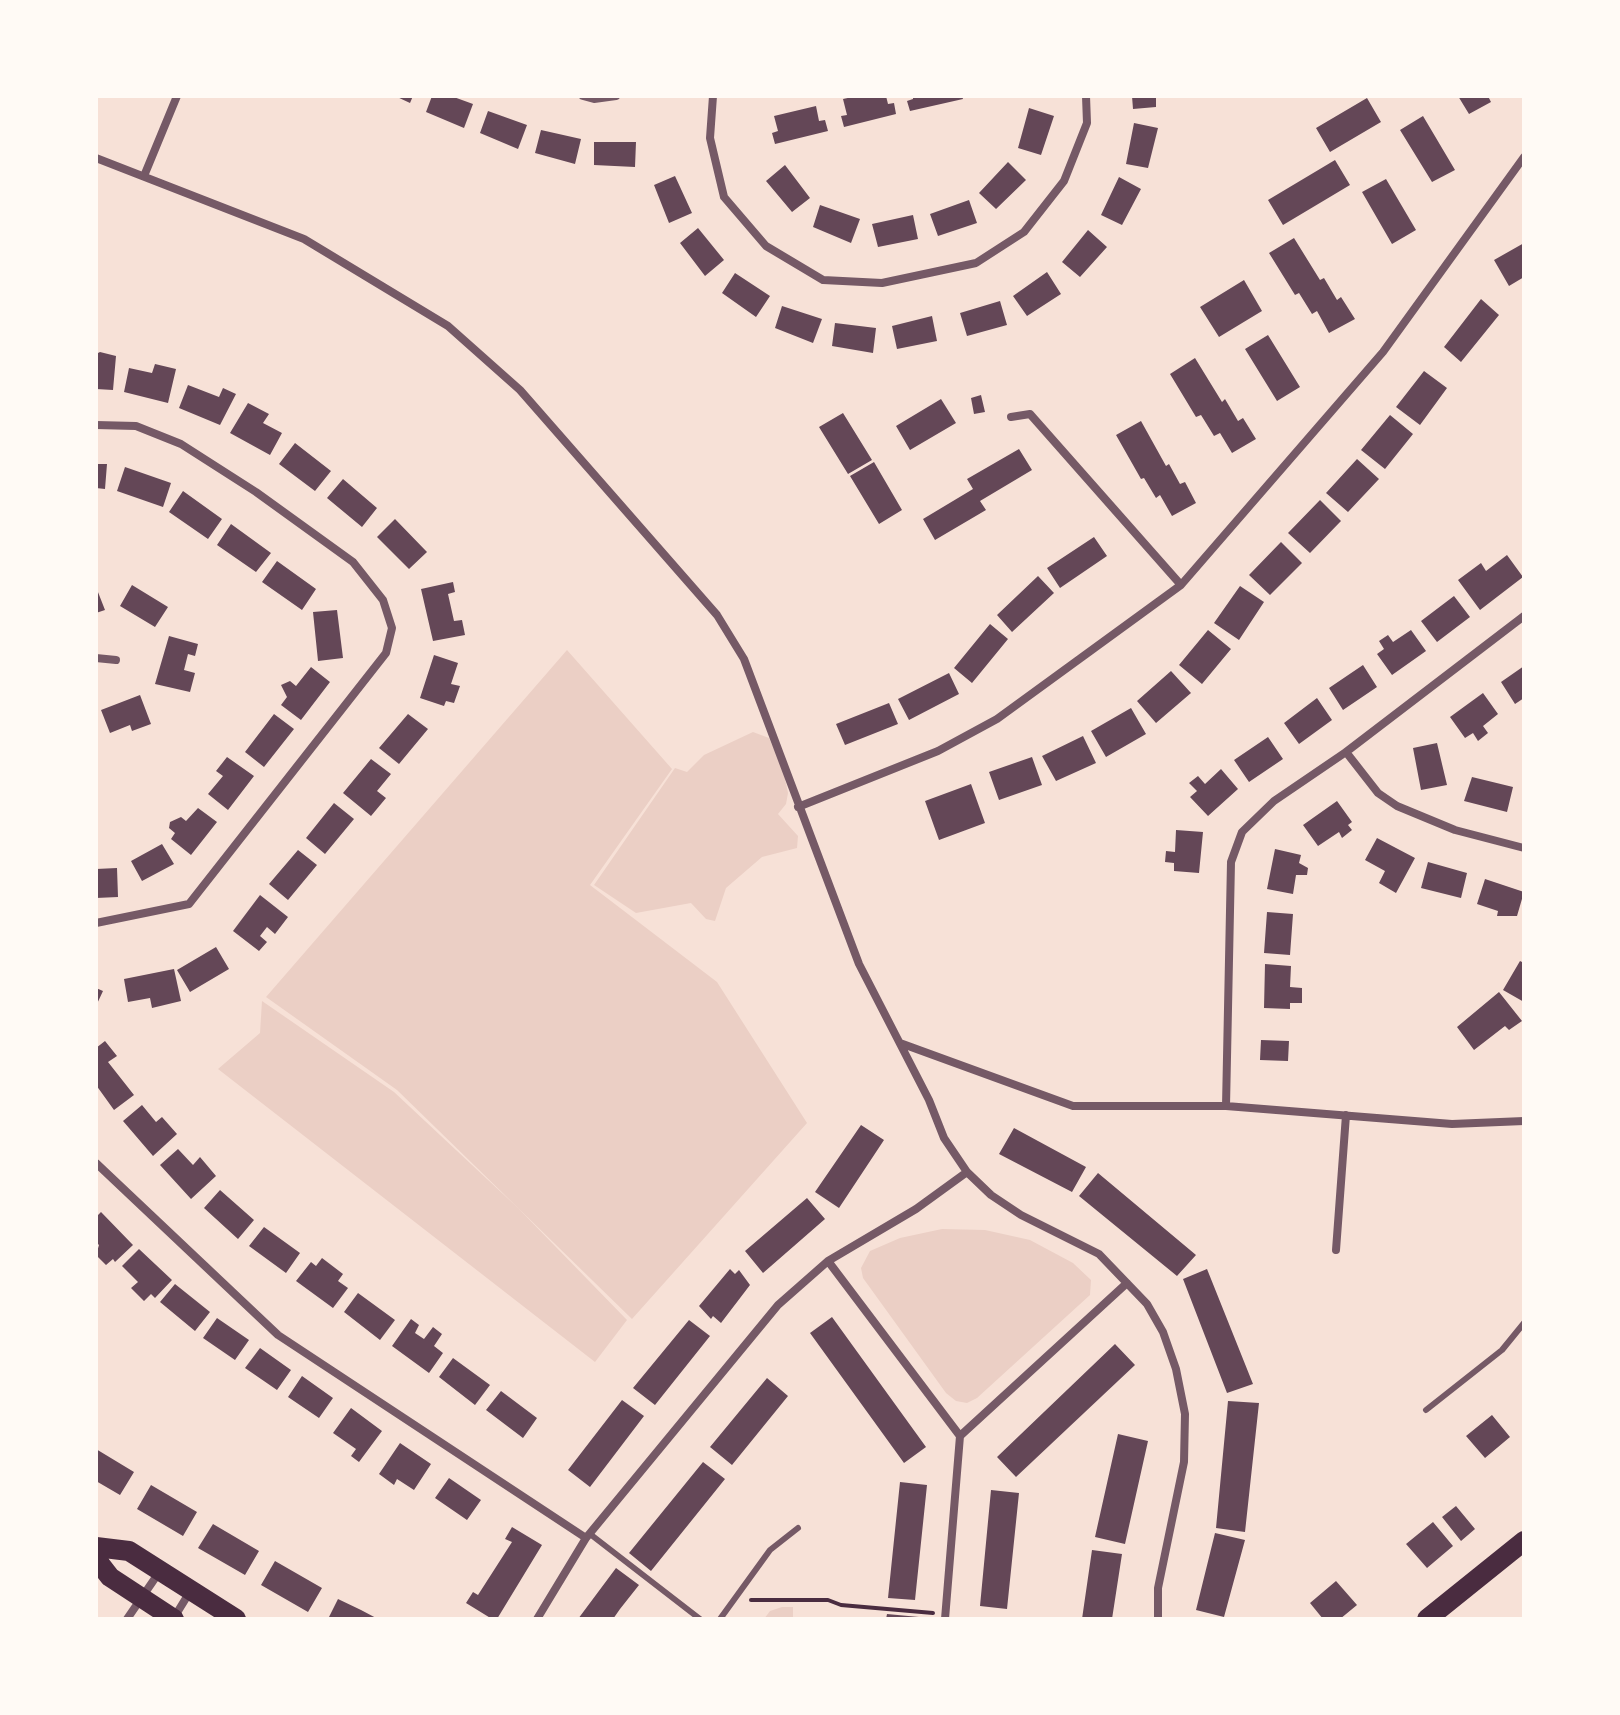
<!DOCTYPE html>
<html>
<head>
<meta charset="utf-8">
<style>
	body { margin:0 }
	#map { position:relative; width:1620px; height:1715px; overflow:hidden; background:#f7e1d7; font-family:"Source Sans 3",sans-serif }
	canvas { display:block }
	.frame { position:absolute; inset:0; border:98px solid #fffaf5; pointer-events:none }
</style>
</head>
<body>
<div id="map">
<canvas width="1620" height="1715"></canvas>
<div class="frame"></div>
</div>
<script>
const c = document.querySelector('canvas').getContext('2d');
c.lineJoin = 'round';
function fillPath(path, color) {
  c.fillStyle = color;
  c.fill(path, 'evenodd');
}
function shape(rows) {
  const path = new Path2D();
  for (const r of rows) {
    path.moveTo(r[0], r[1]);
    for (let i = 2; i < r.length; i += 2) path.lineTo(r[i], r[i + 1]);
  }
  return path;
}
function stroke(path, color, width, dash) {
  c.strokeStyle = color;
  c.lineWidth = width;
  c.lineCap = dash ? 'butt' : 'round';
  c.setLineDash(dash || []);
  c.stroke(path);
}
const green = shape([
	[567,650,672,769,590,885,717,982,807,1123,632,1319,397,1090,266,997],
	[753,732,769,738,783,769,788,793,786,804,778,814,798,836,797,848,762,857,726,888,715,921,706,919,691,903,636,913,594,885,675,768,687,772,704,755],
	[262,1001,394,1092,518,1208,627,1320,595,1362,218,1069,260,1033],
	[942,1229,985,1230,1030,1240,1073,1263,1091,1280,1090,1295,977,1398,967,1403,956,1401,946,1393,863,1278,861,1268,870,1251,900,1238],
	[782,1607,793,1607,793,1619,764,1619,770,1611]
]);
const building = shape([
	[395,96,413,96,410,103],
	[432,96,451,96,473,104,464,128,426,112],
	[857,96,886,96,888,104,894,103,896,114,844,127,841,116,847,115,843,99],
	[913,96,962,96,963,99,910,111,907,101,913,99],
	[1132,96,1156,96,1156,107,1133,109],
	[1458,96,1488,96,1491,102,1469,114],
	[1367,98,1381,122,1330,152,1316,128],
	[816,106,819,121,825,120,828,131,775,144,772,133,778,131,774,116],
	[1029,108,1054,116,1041,155,1018,148],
	[488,111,527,125,518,149,480,133],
	[1423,116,1455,170,1432,182,1400,130],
	[1134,123,1158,128,1148,168,1126,164],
	[541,130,581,139,575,164,535,153],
	[594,142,636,142,635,167,594,165],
	[1335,160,1350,185,1283,225,1268,200],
	[1008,162,1026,180,996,209,979,193],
	[785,165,810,198,792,212,766,181],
	[675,176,692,213,669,223,654,185],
	[1119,177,1141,189,1122,225,1101,215],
	[1386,179,1416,230,1392,244,1362,192],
	[969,200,977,223,938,236,930,214],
	[820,205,860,219,851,243,813,227],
	[913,215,918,239,878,247,872,224],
	[698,228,724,260,705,276,680,243],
	[1088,230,1107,247,1080,277,1062,262],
	[1294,238,1320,280,1324,278,1337,300,1341,297,1355,319,1329,333,1317,311,1312,314,1299,293,1295,295,1269,253],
	[1524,243,1524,277,1509,286,1494,260],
	[1047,272,1061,294,1027,316,1013,296],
	[735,273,770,296,756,317,722,293],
	[1244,280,1262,311,1219,337,1200,307],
	[1481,299,1499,315,1461,362,1444,347],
	[1000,301,1007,325,967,336,960,313],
	[782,306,822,319,813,343,775,328],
	[932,316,937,341,897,349,892,326],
	[835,323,876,328,873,353,832,346],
	[1268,335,1300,387,1277,401,1245,349],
	[100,352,116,356,113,390,96,389,96,354],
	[1195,358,1222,402,1225,399,1238,421,1243,418,1256,439,1232,453,1220,433,1214,436,1201,415,1196,417,1170,374],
	[155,364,176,369,168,403,124,392,129,368,152,373],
	[1424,371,1447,388,1420,425,1396,407],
	[188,385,219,397,223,388,236,394,220,425,179,408],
	[981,395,985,412,974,414,971,398],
	[941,399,956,423,910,450,896,426],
	[248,403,269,414,263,423,282,433,270,455,230,433],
	[843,413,872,460,848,474,819,427],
	[1390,415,1413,434,1385,469,1361,450],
	[1141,421,1166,466,1169,464,1180,484,1185,482,1196,503,1172,516,1160,495,1156,498,1144,478,1141,479,1116,435],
	[295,443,331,471,315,491,279,464],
	[1019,449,1032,470,980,501,986,510,935,540,923,519,973,489,967,479],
	[1357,459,1379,479,1348,512,1326,493],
	[874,462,902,510,879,524,850,476],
	[96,464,107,464,105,489,96,488],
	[125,467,171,483,163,507,117,491],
	[343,479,377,508,362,527,327,498],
	[183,491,222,519,208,539,169,512],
	[1320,500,1341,521,1310,553,1288,533],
	[395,519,427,552,409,569,377,537],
	[231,524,271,553,256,572,217,545],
	[1094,537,1107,556,1060,588,1047,568],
	[1281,542,1302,563,1270,595,1249,575],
	[1507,555,1523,577,1480,610,1458,580,1481,563,1486,571],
	[277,561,316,589,302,610,262,582],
	[1038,576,1054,593,1012,632,997,615],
	[453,582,455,592,448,594,454,621,462,620,465,635,433,641,421,589],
	[132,585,168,607,155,627,120,606],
	[1240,586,1264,602,1239,640,1214,623],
	[96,587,105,610,96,613],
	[1454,596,1470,617,1437,642,1421,621],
	[337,610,343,658,318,661,313,612],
	[990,624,1008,639,972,683,954,668],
	[1208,630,1231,649,1202,684,1179,665],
	[1411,630,1426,651,1392,675,1377,654,1384,649,1379,641,1388,635,1393,642],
	[169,636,198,644,195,656,188,654,184,670,195,673,190,692,155,684],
	[434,655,458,663,451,684,460,686,454,703,446,701,444,706,420,698],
	[1363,665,1377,687,1343,710,1329,688],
	[1524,666,1524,698,1515,704,1501,682],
	[311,667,330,682,301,720,281,705,287,697,281,685,290,681,296,686],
	[1171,671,1191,693,1156,723,1137,701],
	[949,673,959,694,909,720,898,699],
	[1483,693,1498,714,1483,726,1488,733,1478,741,1473,733,1465,738,1450,717],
	[140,695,151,724,132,731,130,725,110,733,101,710],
	[1317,698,1332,720,1299,744,1284,723],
	[889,703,898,724,845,745,836,724],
	[1131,708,1146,734,1106,757,1091,731],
	[274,714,294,729,264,767,245,752],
	[408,714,428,729,399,764,379,748],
	[1083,736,1096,763,1056,781,1042,756],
	[1268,737,1283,759,1249,782,1234,760],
	[1437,743,1447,785,1421,790,1413,748],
	[227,757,254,776,228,810,208,794,223,776,216,771],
	[1032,757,1042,785,999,800,989,772],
	[371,759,391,774,377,791,386,798,371,816,343,793],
	[1221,769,1238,789,1208,816,1190,797,1197,791,1189,783,1198,776,1205,784],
	[1472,777,1513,787,1507,812,1464,801],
	[971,784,985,823,939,840,925,801],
	[1337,801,1352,822,1348,825,1352,830,1342,838,1339,832,1318,846,1303,825],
	[334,803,354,819,325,854,306,838],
	[198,808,217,822,191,855,171,839,175,833,169,828,170,822,181,817,186,821],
	[1176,830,1203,832,1199,873,1174,871,1174,863,1165,862,1166,851,1175,852],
	[1377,838,1415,858,1396,893,1379,883,1385,871,1365,860],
	[162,844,174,864,142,881,131,861],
	[1275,849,1301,855,1299,863,1308,868,1307,875,1296,875,1293,894,1267,889],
	[298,850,317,865,288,900,269,884],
	[1428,862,1467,873,1461,898,1421,888],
	[117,868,118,897,96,898,96,869],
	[1485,879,1524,892,1517,916,1497,916,1498,911,1477,904],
	[260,895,288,917,275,934,267,927,260,936,267,942,259,951,233,931],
	[1267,912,1293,914,1290,955,1264,953],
	[216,947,229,969,190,992,177,970],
	[1520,961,1524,963,1524,1002,1503,990],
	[1265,964,1291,966,1290,987,1302,988,1302,1003,1290,1003,1290,1009,1264,1008],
	[174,969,181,1001,152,1008,150,998,128,1002,124,979],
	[96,988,103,991,96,1006],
	[1499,992,1522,1021,1509,1030,1505,1026,1474,1050,1457,1027],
	[1261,1040,1289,1041,1288,1061,1260,1060],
	[105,1041,117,1056,108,1062,134,1095,114,1110,96,1085,96,1048],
	[142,1105,156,1122,162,1117,177,1134,153,1156,123,1121],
	[861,1125,884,1140,839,1208,815,1192],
	[1014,1128,1086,1167,1072,1192,999,1154],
	[178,1149,193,1165,200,1157,216,1176,191,1199,160,1165],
	[1098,1173,1196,1255,1177,1276,1079,1196],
	[220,1190,254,1220,238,1239,204,1208],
	[807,1198,825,1219,763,1273,745,1251],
	[101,1212,133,1245,115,1262,113,1259,106,1265,96,1255,99,1245,96,1242,96,1217],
	[264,1227,300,1253,286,1273,249,1246],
	[139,1249,172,1280,155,1298,151,1294,144,1301,131,1288,138,1282,122,1266],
	[322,1258,343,1274,338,1281,348,1288,333,1308,296,1281,311,1262,316,1266],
	[730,1269,735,1274,739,1270,750,1285,721,1323,713,1316,711,1319,699,1306],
	[1207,1269,1253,1384,1227,1393,1183,1279],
	[175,1284,210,1312,195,1331,160,1302],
	[358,1293,395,1320,380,1340,344,1312],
	[832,1317,926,1447,904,1463,810,1333],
	[217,1318,249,1340,235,1360,203,1338],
	[411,1319,419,1325,415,1333,424,1339,433,1327,442,1334,434,1346,443,1353,429,1373,392,1346],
	[689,1320,710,1336,655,1405,633,1388],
	[1115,1344,1135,1365,1016,1477,997,1457],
	[260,1348,291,1370,277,1390,245,1368],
	[453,1358,490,1385,475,1405,439,1377],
	[302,1376,333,1398,319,1418,288,1397],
	[767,1378,788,1396,732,1465,710,1447],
	[501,1391,537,1418,523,1438,486,1410],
	[622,1400,644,1416,590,1487,568,1470],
	[1228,1401,1259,1403,1245,1532,1216,1528],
	[351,1408,382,1431,359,1462,351,1456,356,1449,333,1433],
	[1492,1415,1510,1437,1485,1458,1466,1436],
	[1118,1434,1148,1441,1125,1544,1095,1537],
	[400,1443,431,1464,414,1490,397,1479,394,1485,379,1474],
	[96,1449,134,1472,120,1495,96,1481],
	[703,1462,725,1479,651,1571,629,1553],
	[449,1478,481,1500,467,1520,435,1498],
	[900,1482,927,1485,915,1600,888,1598],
	[151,1485,197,1512,183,1536,137,1509],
	[991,1490,1019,1493,1007,1609,980,1606],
	[1456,1506,1475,1529,1461,1541,1442,1517],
	[1433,1522,1453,1546,1427,1568,1406,1544],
	[213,1524,259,1551,245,1575,198,1548],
	[512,1527,542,1545,497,1619,492,1619,466,1603,473,1592,478,1595,512,1542,505,1539],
	[1215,1533,1245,1540,1224,1617,1196,1610],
	[1092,1550,1122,1554,1112,1619,1082,1619],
	[275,1561,322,1588,308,1612,261,1585],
	[616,1568,639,1585,620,1609,613,1619,578,1619],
	[1336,1581,1357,1605,1340,1619,1323,1619,1310,1603],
	[338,1599,361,1610,378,1619,328,1619],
	[887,1614,919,1617,919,1619,886,1619]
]);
const path = shape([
	[751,1600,828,1600,841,1605,933,1613]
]);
const service = shape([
	[1426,1410,1502,1350,1524,1323],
	[590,1534,700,1619],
	[720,1619,770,1550,798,1528]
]);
const minor = shape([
	[583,96,594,99,616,96],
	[713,96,710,138,724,197,766,246,823,280,882,283,976,263,1024,232,1064,181,1087,123,1086,96],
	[96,158,304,239,448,326,520,390,717,615,744,659,859,964,929,1100,944,1138,967,1172,991,1195,1021,1215,1099,1254,1147,1304,1163,1332,1176,1369,1185,1414,1184,1462,1158,1588,1158,1619],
	[144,176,177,96],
	[1011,417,1030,414,1181,585],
	[96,425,136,426,181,444,256,492,353,562,383,600,392,628,386,653,189,904,96,923],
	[96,658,116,660],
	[1346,752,1378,793,1397,806,1455,830,1524,848],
	[798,807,938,751,997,719,1181,585,1383,352,1524,157],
	[900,1043,1073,1106,1226,1106,1452,1124,1524,1121],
	[1226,1106,1231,862,1242,832,1274,801,1346,752,1524,616],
	[96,1163,278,1335,586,1538],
	[1336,1250,1346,1115],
	[828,1261,960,1436,945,1619],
	[960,1436,1127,1283],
	[175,1616,191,1590],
	[127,1619,160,1571],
	[537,1619,586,1538,778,1305,828,1261,916,1209,967,1172]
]);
const trunk = shape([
	[96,1547,129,1551,236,1619],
	[96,1559,110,1577,174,1619],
	[1427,1619,1524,1541]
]);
fillPath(green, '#ebcfc5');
fillPath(building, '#644757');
stroke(path, '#4a2c40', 4);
stroke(service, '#755966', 6);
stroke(minor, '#755966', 8);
stroke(trunk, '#4a2c40', 20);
</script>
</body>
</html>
